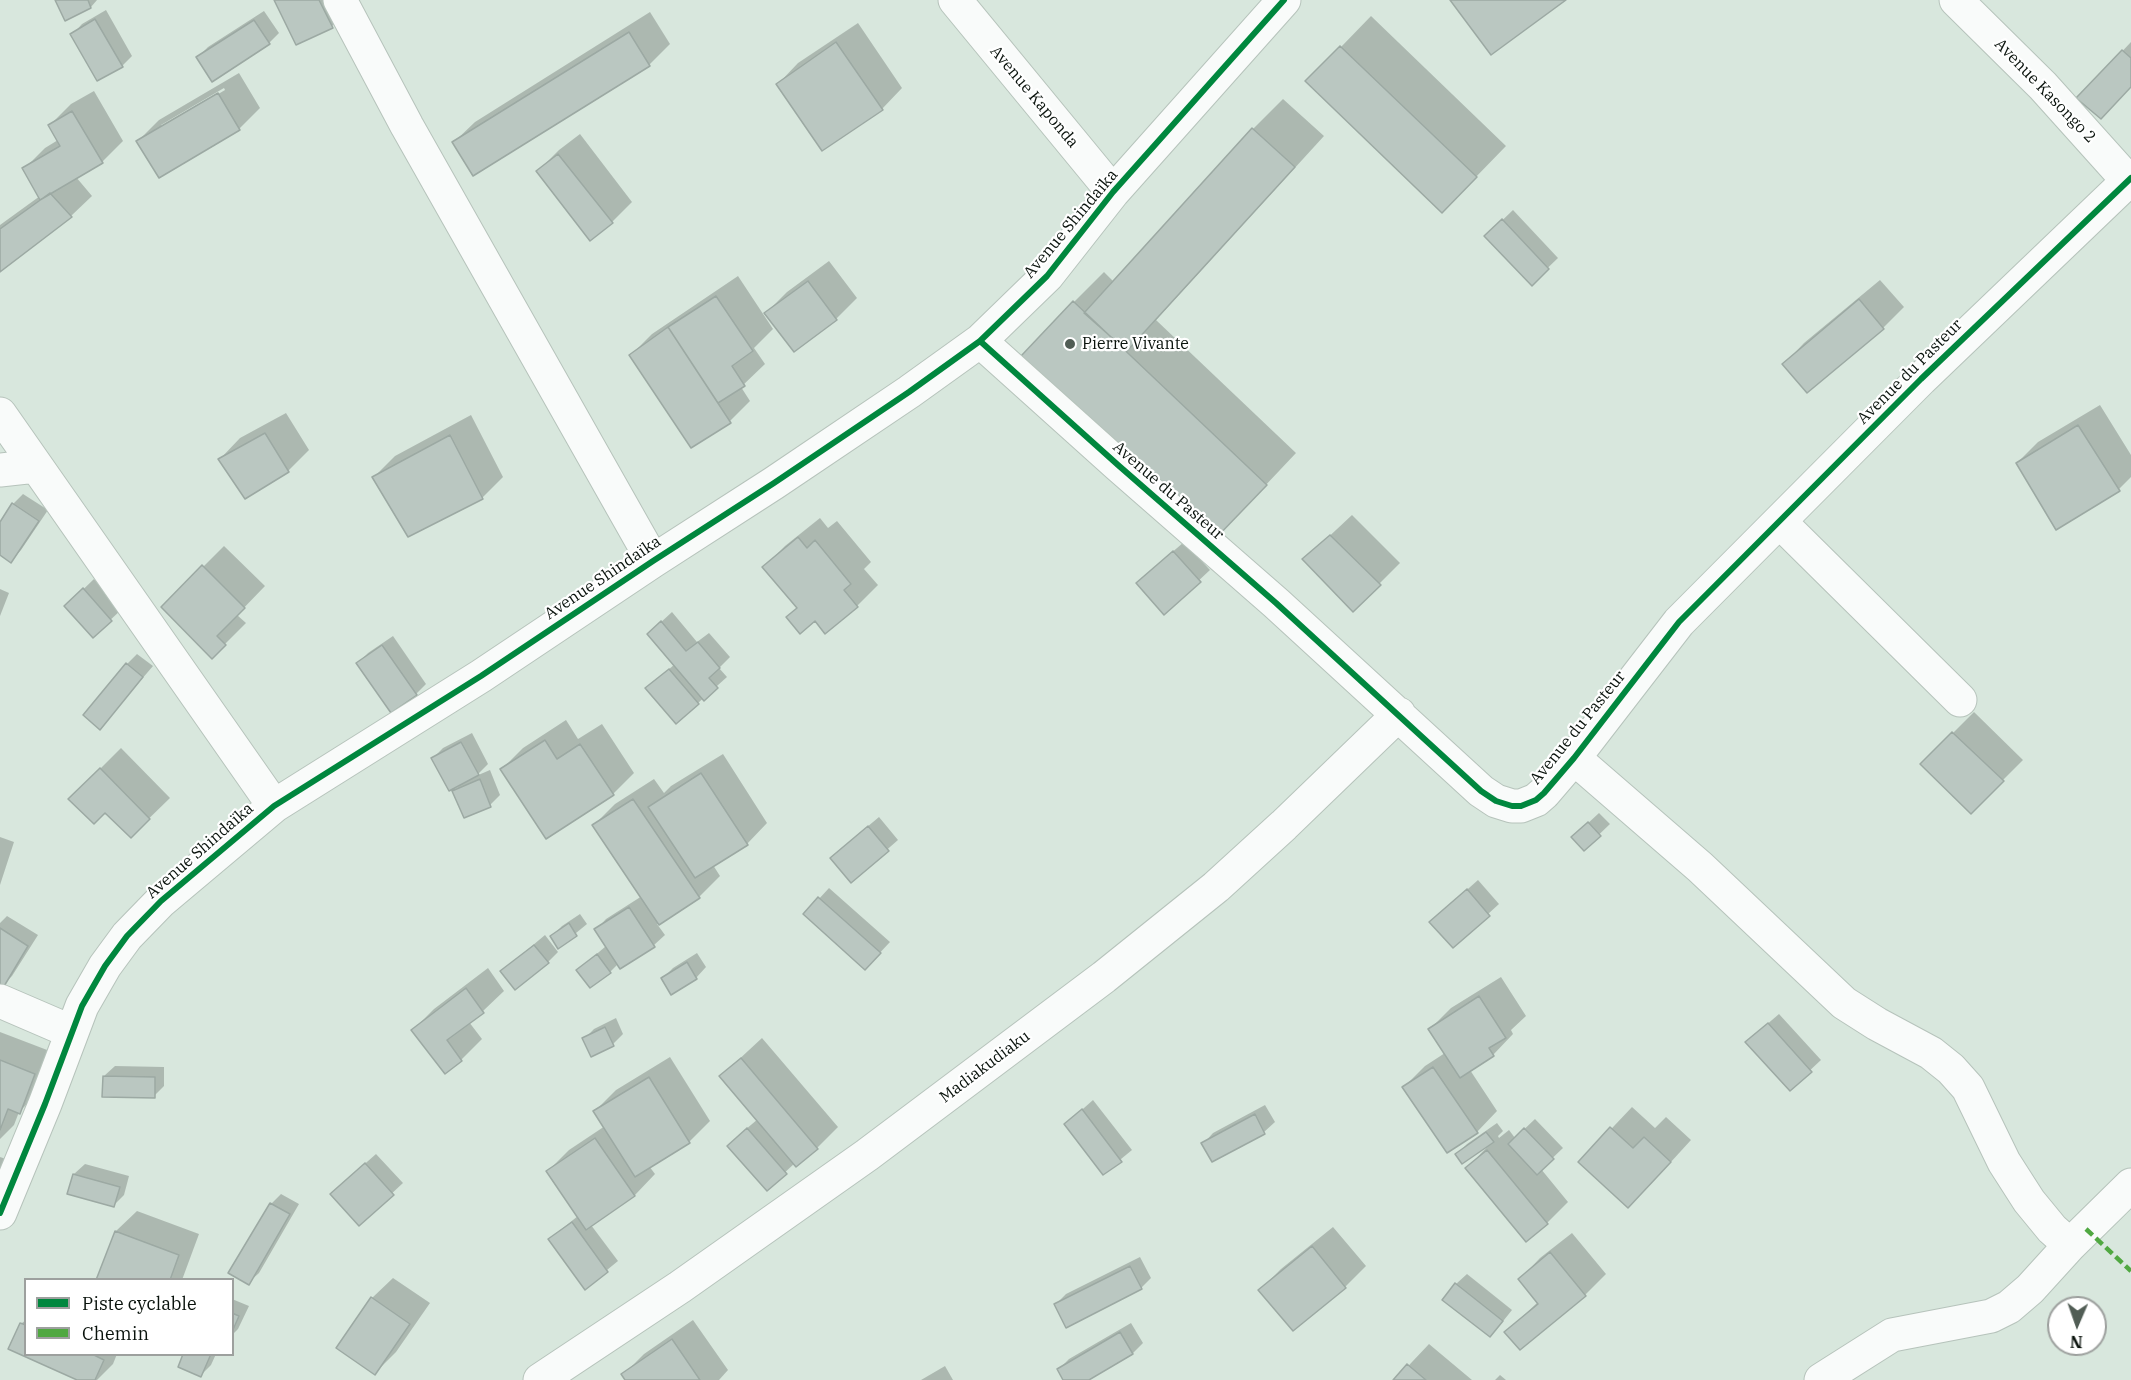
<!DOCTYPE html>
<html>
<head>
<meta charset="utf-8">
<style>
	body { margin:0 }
	#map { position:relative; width:2131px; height:1380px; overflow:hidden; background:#d8e7dd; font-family:"IBM Plex Serif",serif }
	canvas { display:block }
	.legend { position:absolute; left:24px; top:1278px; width:210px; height:78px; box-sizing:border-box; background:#fff; border:2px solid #9da09e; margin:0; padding:8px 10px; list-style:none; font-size:18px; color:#09120c }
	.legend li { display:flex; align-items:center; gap:12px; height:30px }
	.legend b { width:30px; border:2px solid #9da09e }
	.north { position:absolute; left:2047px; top:1296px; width:60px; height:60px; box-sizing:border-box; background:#fff; border:2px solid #9da09e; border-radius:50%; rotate:182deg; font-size:16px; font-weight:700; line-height:24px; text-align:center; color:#09120c }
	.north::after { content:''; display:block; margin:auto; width:21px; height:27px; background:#515d55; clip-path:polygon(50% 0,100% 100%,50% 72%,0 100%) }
</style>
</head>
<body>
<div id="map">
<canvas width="2131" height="1380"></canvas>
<ul class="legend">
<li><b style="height:8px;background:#00873e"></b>Piste cyclable</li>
<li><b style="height:8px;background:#50a841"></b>Chemin</li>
</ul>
<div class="north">N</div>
</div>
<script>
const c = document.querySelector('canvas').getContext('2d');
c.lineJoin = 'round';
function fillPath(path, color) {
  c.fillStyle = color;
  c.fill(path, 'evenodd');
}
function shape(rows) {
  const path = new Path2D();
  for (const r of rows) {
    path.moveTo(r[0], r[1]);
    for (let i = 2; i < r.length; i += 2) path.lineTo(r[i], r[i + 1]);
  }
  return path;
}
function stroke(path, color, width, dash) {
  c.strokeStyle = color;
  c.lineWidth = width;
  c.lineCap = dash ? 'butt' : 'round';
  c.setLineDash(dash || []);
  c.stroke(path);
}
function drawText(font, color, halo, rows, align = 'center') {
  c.font = font + ' "IBM Plex Serif",serif';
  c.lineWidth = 4.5;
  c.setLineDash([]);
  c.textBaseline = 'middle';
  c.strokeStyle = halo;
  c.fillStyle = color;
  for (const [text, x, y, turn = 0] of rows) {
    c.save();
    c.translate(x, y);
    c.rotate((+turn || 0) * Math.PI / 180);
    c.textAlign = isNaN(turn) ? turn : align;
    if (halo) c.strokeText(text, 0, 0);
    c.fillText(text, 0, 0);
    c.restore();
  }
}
const shadow = shape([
	[57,0,97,0,91,7,66,19],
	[275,0,334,0,342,16,332,26],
	[106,10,132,56,122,66,72,35,82,24],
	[264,11,279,33,269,43,198,57,208,47],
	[650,12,670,44,649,65,454,142,475,122],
	[1371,16,1506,146,1473,180,1341,47],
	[858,23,902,88,882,109,778,84,798,63],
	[2131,42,2131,86,2078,98],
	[239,73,260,108,239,129,138,141,159,120],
	[224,88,225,90,161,128,161,125],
	[94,91,123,141,102,162,76,177,92,196,71,216,0,270,0,225,40,196,24,169,45,148,58,140,50,125,71,104],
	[1283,99,1324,136,1156,320,1296,453,1246,506,1074,302,1104,272,1114,282,1253,129],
	[580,134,632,202,612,222,538,171,559,150],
	[1513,210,1558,258,1532,283,1486,236],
	[829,261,857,298,836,319,766,313,787,292],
	[738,276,773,329,754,348,765,364,741,387,750,401,730,421,631,355,652,334],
	[1880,280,1904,307,1883,328,1807,391,1784,364,1804,343],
	[2100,405,2131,455,2131,477,2119,489,2017,463,2038,442],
	[286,413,309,450,288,471,220,459,240,438],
	[471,415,503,477,482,498,408,535,374,477,395,456],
	[23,494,48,510,21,550,11,561,0,554,0,525,13,504],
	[1352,515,1400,563,1353,610,1305,559],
	[820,518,828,528,837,521,871,562,864,569,878,585,857,606,815,619,788,617,798,607,764,567,785,546],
	[1184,542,1210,570,1164,613,1148,573],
	[224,546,265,586,237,615,246,623,212,657,163,607],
	[94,579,121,610,93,636,66,606],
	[0,589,9,593,0,616],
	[672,612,697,642,709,633,730,657,719,668,727,677,698,703,647,688,675,664,659,624],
	[393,636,426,684,416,694,358,663,368,653],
	[137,654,153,666,100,728,127,664],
	[1974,712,2023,760,1971,812,1922,764],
	[566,720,578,739,602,724,634,773,613,794,502,769,523,748],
	[472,733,488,764,476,776,490,770,500,795,490,805,454,791,462,783,433,758,443,748],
	[121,748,170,798,131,836,105,811,70,799],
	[723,754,767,823,747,844,713,865,720,876,699,897,657,924,665,935,654,945,620,967,618,964,610,972,578,970,606,946,596,930,606,919,642,896,594,825,615,804,654,779,664,793,671,786],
	[1599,813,1610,824,1584,849,1573,837],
	[879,817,898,840,851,881,842,848],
	[0,837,14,842,0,885],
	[1478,880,1499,904,1453,946,1442,912],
	[829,888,890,942,875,958,805,914],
	[580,914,587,924,559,947,552,936,562,926],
	[7,916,38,935,12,976,2,986,0,985,0,923],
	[545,935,558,952,548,962,502,971],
	[697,953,706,967,696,978,663,978,673,968],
	[488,968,504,991,483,1011,469,1022,482,1039,461,1060,413,1030,434,1009],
	[1501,977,1526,1016,1511,1030,1513,1034,1493,1055,1470,1070,1497,1111,1477,1132,1404,1087,1425,1066,1445,1053,1430,1029,1451,1008],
	[1779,1014,1821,1060,1790,1089,1758,1032],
	[616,1018,623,1034,613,1044,592,1055,584,1039,594,1029],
	[0,1032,55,1053,40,1091,19,1112,14,1125,0,1139],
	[762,1038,838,1127,817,1148,796,1165,795,1163,767,1189,739,1135,758,1119,721,1076],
	[670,1057,710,1121,689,1142,649,1166,655,1174,635,1195,591,1225,618,1261,585,1288,549,1239,578,1216,548,1171,569,1150,605,1126,595,1111,616,1090],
	[115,1066,164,1067,164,1086,154,1096,104,1076],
	[1093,1100,1132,1150,1104,1173,1066,1124],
	[1265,1105,1275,1122,1264,1132,1212,1160,1203,1144,1213,1133],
	[1632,1107,1655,1128,1666,1117,1691,1140,1649,1186,1580,1162],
	[1535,1119,1563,1148,1541,1169,1568,1202,1547,1223,1526,1240,1467,1168,1488,1146,1457,1154,1467,1144,1497,1123,1503,1131,1498,1136,1499,1138,1509,1130,1515,1138],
	[376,1154,403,1183,359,1224,342,1184],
	[0,1157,9,1160,0,1207],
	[85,1164,129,1176,124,1195,113,1206,74,1174],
	[281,1194,299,1204,259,1273,248,1283,271,1204],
	[137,1211,199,1234,182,1280,98,1280,116,1231],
	[1333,1227,1366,1266,1345,1287,1293,1329,1260,1290,1281,1269],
	[1572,1233,1606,1274,1585,1295,1520,1348,1506,1332,1538,1302,1520,1279,1540,1258],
	[1140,1257,1151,1278,1141,1288,1056,1304,1066,1294],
	[1467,1274,1512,1310,1500,1325,1456,1284],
	[393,1278,430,1303,396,1352,375,1373,372,1298],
	[232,1299,249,1306,238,1329,232,1335],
	[26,1320,26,1354,117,1354,113,1364,97,1380,81,1380,10,1348,22,1323],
	[693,1320,728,1370,719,1380,627,1380,623,1375,644,1354],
	[1131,1323,1143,1343,1133,1353,1087,1380,1065,1380,1059,1369,1069,1359],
	[1429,1344,1472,1380,1395,1380],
	[185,1354,216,1354,211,1365,201,1375],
	[945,1366,953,1380,921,1380],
	[1500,1375,1506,1380,1495,1380]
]);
const building = shape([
	[55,0,88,0,91,8,65,21,55,0],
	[274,0,319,0,333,28,296,45,274,0],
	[1450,0,1566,0,1491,55,1450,0],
	[95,19,123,67,97,81,70,34,95,19],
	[254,20,270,44,212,82,196,57,254,20],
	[629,32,650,66,473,176,452,142,629,32],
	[836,42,883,110,822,151,776,84,836,42],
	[1340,46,1477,177,1442,213,1305,81,1340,46],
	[2122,50,2131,58,2131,87,2101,119,2076,98,2122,50],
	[218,93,240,130,159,178,136,141,218,93],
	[72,111,103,163,40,200,22,168,60,146,48,125,72,111],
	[1252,128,1295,167,1127,351,1084,313,1252,128],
	[558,154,613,223,590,241,536,171,558,154],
	[50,193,72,217,0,272,0,229,50,193],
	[1502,219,1549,269,1532,286,1484,236,1502,219],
	[808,281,837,320,794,352,764,313,808,281],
	[716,296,753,351,732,366,745,386,718,403,668,327,716,296],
	[1859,299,1884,329,1807,393,1782,364,1859,299],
	[1073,301,1267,485,1215,539,1021,356,1073,301],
	[668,327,731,423,691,448,629,355,668,327],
	[2078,425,2120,491,2056,530,2016,463,2078,425],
	[265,433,289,472,245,499,218,459,265,433],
	[450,435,483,499,408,537,372,477,450,435],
	[12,503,39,521,11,563,0,555,0,522,12,503],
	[1330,535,1381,585,1353,612,1302,559,1330,535],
	[798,537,807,548,815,540,851,584,844,590,858,607,825,634,815,621,800,634,786,617,797,608,762,567,798,537],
	[1173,551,1201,582,1164,615,1136,583,1173,551],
	[202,565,245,608,217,636,226,645,212,659,161,607,202,565],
	[83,588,112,621,93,638,64,606,83,588],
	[661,621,686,651,698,642,720,668,709,678,718,688,704,701,647,634,661,621],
	[382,645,417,695,391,713,356,663,382,645],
	[126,663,143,677,100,730,83,715,126,663],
	[669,669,699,704,676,724,645,688,669,669],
	[1952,732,2004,781,1971,814,1920,764,1952,732],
	[545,740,557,759,580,744,614,795,546,839,500,769,545,740],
	[461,742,479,775,449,791,431,758,461,742],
	[100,768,150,819,131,838,105,813,94,824,68,799,100,768],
	[701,773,748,845,695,878,648,807,701,773],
	[480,779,491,807,464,818,452,791,480,779],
	[633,799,700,898,659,925,592,825,633,799],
	[1588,822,1601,836,1584,851,1571,837,1588,822],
	[868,826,889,851,851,883,830,858,868,826],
	[1467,889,1490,916,1453,948,1429,922,1467,889],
	[818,897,881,953,865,970,803,914,818,897],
	[629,907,655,947,620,969,594,929,629,907],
	[569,923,577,936,558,949,550,936,569,923],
	[0,928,28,946,3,988,0,987,0,928],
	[534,945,549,963,515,990,500,971,534,945],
	[597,954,611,973,590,988,576,970,597,954],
	[687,962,697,979,671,995,661,978,687,962],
	[466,988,484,1013,447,1040,462,1061,445,1074,411,1030,466,988],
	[1479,996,1506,1038,1489,1048,1494,1056,1460,1078,1428,1029,1479,996],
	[1768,1023,1812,1072,1790,1091,1745,1042,1768,1023],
	[605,1027,614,1046,591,1057,582,1038,605,1027],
	[741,1058,818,1149,796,1167,719,1076,741,1058],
	[0,1060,35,1074,20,1114,8,1109,0,1130,0,1060],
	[1433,1067,1478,1133,1447,1153,1402,1087,1433,1067],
	[103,1076,155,1077,155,1098,102,1097,103,1076],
	[649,1077,690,1143,635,1177,593,1111,649,1077],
	[1082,1109,1122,1162,1103,1175,1064,1124,1082,1109],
	[1255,1114,1265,1134,1212,1162,1201,1143,1255,1114],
	[1610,1127,1633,1148,1644,1137,1671,1162,1628,1208,1578,1162,1610,1127],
	[747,1128,787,1174,767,1191,727,1146,747,1128],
	[1524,1128,1554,1159,1537,1175,1508,1144,1524,1128],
	[1486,1132,1494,1142,1462,1164,1455,1154,1486,1132],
	[595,1138,635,1196,586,1230,546,1171,595,1138],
	[1487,1150,1548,1224,1526,1242,1465,1168,1487,1150],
	[365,1163,394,1195,359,1226,330,1194,365,1163],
	[73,1174,120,1187,114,1207,67,1194,73,1174],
	[270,1203,290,1214,249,1285,228,1273,270,1203],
	[572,1222,608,1272,585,1290,548,1239,572,1222],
	[115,1231,179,1255,170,1280,96,1280,115,1231],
	[1312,1246,1346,1288,1293,1331,1258,1290,1312,1246],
	[1550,1252,1586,1296,1520,1350,1504,1332,1538,1304,1518,1279,1550,1252],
	[1130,1266,1142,1289,1066,1328,1054,1304,1130,1266],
	[1455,1283,1503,1321,1490,1337,1442,1300,1455,1283],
	[371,1297,410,1324,375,1375,336,1348,371,1297],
	[232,1313,239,1316,232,1332,232,1313],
	[20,1323,26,1325,26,1354,92,1354,104,1360,95,1380,77,1380,8,1349,20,1323],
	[1120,1332,1133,1354,1089,1380,1063,1380,1057,1369,1120,1332],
	[672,1339,700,1380,625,1380,621,1374,672,1339],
	[183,1354,211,1354,201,1377,178,1367,183,1354],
	[1407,1364,1426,1380,1393,1380,1407,1364]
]);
const minor = shape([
	[340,0,407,126,653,561],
	[955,0,1113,192],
	[1956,0,2043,86,2131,184],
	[980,341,1118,465,1276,603,1481,791,1496,801,1512,806,1521,806,1536,800,1544,793,1574,758,1679,622,1921,379,2131,178],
	[0,414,274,806],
	[0,470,36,466],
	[1780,522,1960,700],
	[1574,758,1700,867,1844,1003,1877,1024,1931,1053,1951,1069,1968,1088,2004,1162,2029,1201,2052,1229,2070,1245],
	[0,1001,72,1032],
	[0,1213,45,1104,82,1006,105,966,127,936,161,901,274,806,481,676,653,561,774,483,909,392,980,341,1047,276,1113,192,1284,0],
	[540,1380,680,1287,867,1155,1104,977,1216,887,1284,825,1399,714],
	[1821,1380,1892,1335,1991,1316,2009,1307,2030,1289,2070,1245,2131,1185]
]);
const quiet = shape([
	[2086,1229,2131,1271]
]);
const cycleway = shape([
	[980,341,1118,465,1276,603,1481,791,1496,801,1512,806,1521,806,1536,800,1544,793,1574,758,1679,622,1921,379,2131,178],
	[0,1213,45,1104,82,1006,105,966,127,936,161,901,274,806,481,676,653,561,774,483,909,392,980,341,1047,276,1113,192,1284,0]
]);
const markers = [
	[1070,344,6,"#515d55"]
];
const streetNames = [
	["Avenue Kasongo 2",2045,91,46],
	["Avenue Kaponda",1034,97,50],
	["Avenue Shindaïka",1071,224,-50],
	["Avenue du Pasteur",1910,372,-45],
	["Avenue du Pasteur",1168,491,41],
	["Avenue Shindaïka",603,578,-34],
	["Avenue du Pasteur",1578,728,-51],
	["Avenue Shindaïka",200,851,-41],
	["Madiakudiaku",985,1067,-37]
];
const poiNames = [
	["Pierre Vivante",1082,344]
];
fillPath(shadow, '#0003');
fillPath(building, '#bac7c1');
stroke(building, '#9ca9a3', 1.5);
stroke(minor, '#b6c3bb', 35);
stroke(minor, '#f9fbfa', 33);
stroke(quiet, '#50a841', 4.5, [9, 4.5]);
stroke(cycleway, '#00873e', 6);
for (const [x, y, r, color] of markers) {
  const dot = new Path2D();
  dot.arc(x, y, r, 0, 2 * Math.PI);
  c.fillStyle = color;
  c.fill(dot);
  stroke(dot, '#fff', 2);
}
drawText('16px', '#09120c', '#fff', streetNames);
drawText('16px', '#09120c', '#fff', poiNames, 'left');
</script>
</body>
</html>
